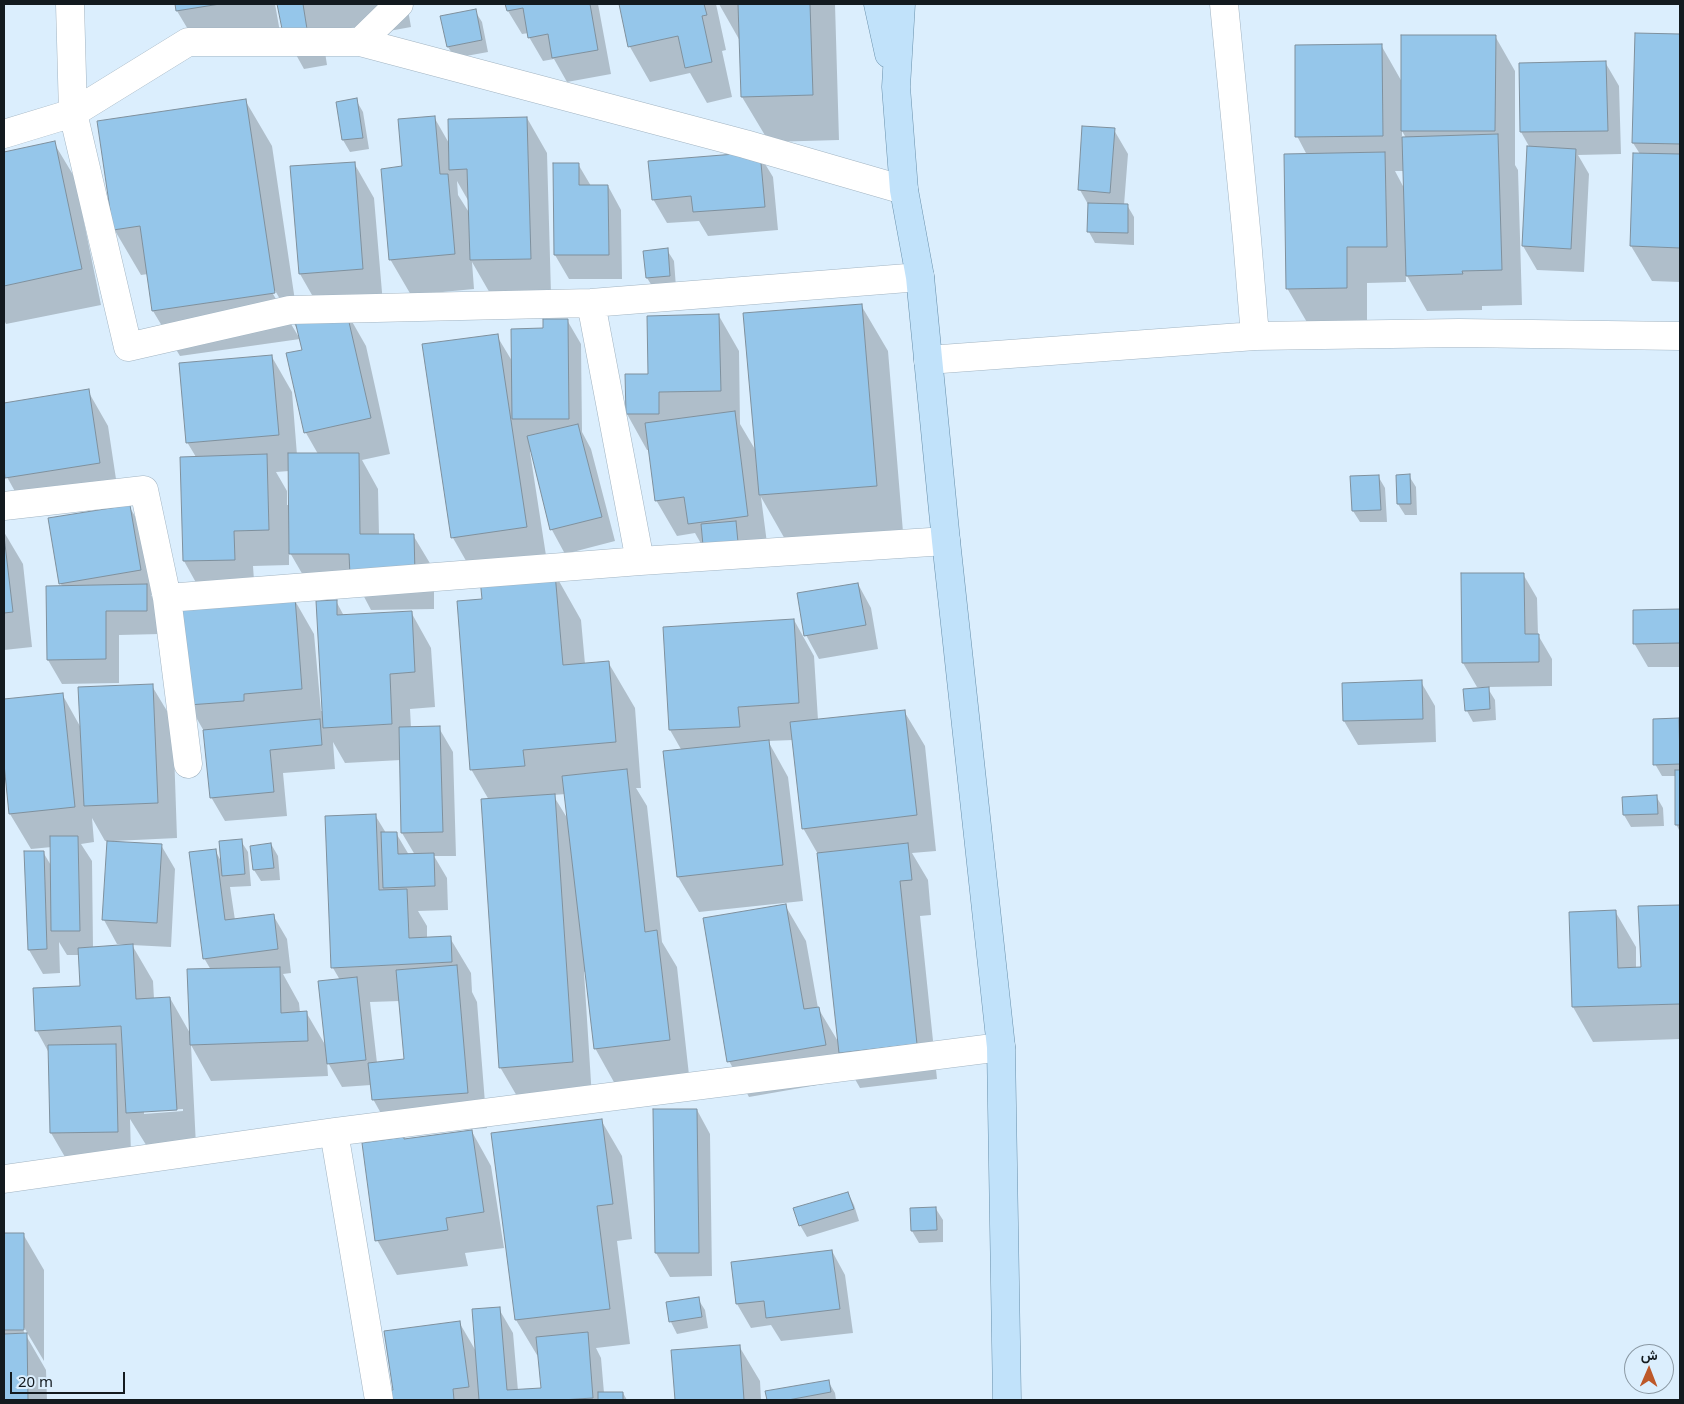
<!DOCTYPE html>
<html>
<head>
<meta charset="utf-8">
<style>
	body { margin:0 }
	#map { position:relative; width:1684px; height:1404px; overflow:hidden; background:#dbeefd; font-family:"Noto Sans",Vazirmatn,sans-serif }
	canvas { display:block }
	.frame { position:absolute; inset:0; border:5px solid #131a1f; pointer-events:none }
	.north { position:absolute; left:1624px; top:1344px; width:50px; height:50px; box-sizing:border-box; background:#dbeefd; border:1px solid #8b99a4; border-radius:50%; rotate:1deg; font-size:14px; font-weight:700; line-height:20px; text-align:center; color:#131a1f }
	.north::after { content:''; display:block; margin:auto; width:18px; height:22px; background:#bd5829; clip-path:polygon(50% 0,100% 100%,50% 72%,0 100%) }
	.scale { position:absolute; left:10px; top:1372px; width:115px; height:22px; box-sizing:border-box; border:2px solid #131a1f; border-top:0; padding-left:6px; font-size:15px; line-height:18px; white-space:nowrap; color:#131a1f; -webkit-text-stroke:4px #dbeefd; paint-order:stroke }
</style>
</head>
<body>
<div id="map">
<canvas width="1684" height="1404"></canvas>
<div class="frame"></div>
<div class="north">ش</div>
<div class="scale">20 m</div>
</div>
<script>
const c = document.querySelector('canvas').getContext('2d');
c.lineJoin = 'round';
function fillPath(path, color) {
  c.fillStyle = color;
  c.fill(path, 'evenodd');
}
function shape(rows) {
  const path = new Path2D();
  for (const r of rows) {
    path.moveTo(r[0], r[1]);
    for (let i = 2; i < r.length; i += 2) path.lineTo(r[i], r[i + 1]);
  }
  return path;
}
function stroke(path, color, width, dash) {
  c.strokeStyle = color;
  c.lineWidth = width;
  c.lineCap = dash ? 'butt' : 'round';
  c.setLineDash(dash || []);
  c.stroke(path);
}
const shadow = shape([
	[176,4,275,4,280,32,198,46,177,11],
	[278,4,407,4,411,27,367,35,362,26,322,33,327,65,304,69,284,33],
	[507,4,598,4,611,74,567,82,554,59,543,61,529,37,529,33,522,34,508,11],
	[620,4,716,4,726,50,722,51,732,97,707,103,690,73,650,82,630,47],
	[719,4,835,4,839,140,769,142,742,97,740,41],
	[475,11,482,22,488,52,455,58,448,47],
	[1636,34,1680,35,1680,282,1652,281,1631,246,1640,154,1633,143],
	[1495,36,1515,71,1515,165,1518,170,1522,305,1482,306,1482,310,1427,311,1406,274,1406,282,1367,283,1367,323,1308,324,1287,288,1307,155,1297,136,1381,45,1402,82],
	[1402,131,1406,138,1402,138],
	[1395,171,1404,171,1404,188],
	[1605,62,1619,86,1621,154,1578,155,1589,174,1584,272,1537,270,1523,246,1530,148,1521,132],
	[245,100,272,146,298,321,346,311,366,346,390,454,362,460,378,489,379,535,413,535,434,570,434,609,371,610,360,589,311,589,289,551,289,565,253,566,255,595,204,597,184,561,181,458,196,457,187,442,272,357,292,392,297,455,318,454,306,433,288,354,303,351,300,334,273,287,270,289,300,339,180,356,153,311,148,274,141,275,114,229],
	[289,471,290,505,287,505,287,491,276,472],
	[356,100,363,112,369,149,350,152,343,140,337,103],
	[434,117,450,145,527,118,547,153,551,294,491,295,472,262,474,289,411,295,390,259,404,168],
	[457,181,469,202,470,214,458,195],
	[1114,130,1128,154,1124,205,1127,205,1134,217,1134,245,1095,243,1089,232,1089,206,1080,190],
	[54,143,75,178,101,305,6,324,4,320,4,153],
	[759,154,773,177,778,230,708,236,699,221,667,223,653,199],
	[354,163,374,198,383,304,320,309,300,274],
	[578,164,591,186,608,186,621,210,622,279,569,279,555,255,555,165],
	[667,250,674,261,676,287,654,289,647,278],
	[861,305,888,351,903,532,786,541,761,497,768,551,704,549,695,533,677,536,656,500,650,450,647,450,627,414,626,375,649,375,719,316,739,351,740,424,756,451],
	[567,320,581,344,582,432,591,449,615,541,565,554,552,530,532,451,530,452,547,562,473,573,453,538,497,336,512,361,544,329],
	[88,391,108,426,119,499,27,513,7,477,4,459,4,404],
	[1378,476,1385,488,1387,522,1360,522,1353,511],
	[1409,476,1416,487,1417,515,1405,515,1398,504],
	[129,506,143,530,153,594,151,595,160,610,160,634,119,635,119,683,62,684,48,660,63,587,60,583],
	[4,532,23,564,32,647,4,650],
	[555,574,581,620,585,664,608,662,635,708,641,788,636,788,647,806,662,942,677,967,689,1075,615,1084,595,1048,586,971,584,972,592,1098,521,1103,500,1067,489,800,471,769,483,600],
	[566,794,569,821,553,795],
	[1523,574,1537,598,1538,635,1552,659,1552,686,1487,687,1495,700,1496,720,1473,722,1467,711,1486,689,1486,687,1477,687,1463,663],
	[858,584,871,608,878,649,819,659,806,635],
	[294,599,314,634,321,711,323,711,336,601,344,616,411,612,431,648,435,707,410,709,411,728,439,728,453,752,456,856,434,856,447,878,448,910,418,911,427,926,427,939,450,938,471,973,472,992,477,1002,487,1128,393,1135,373,1099,371,1085,342,1087,327,1061,328,1076,211,1081,191,1045,196,1146,148,1148,130,1119,131,1155,65,1157,51,1133,49,1053,37,1031,34,990,81,987,79,955,67,955,59,942,60,973,43,974,29,950,43,852,52,867,52,847,31,849,10,814,6,776,4,776,4,701,62,694,81,728,152,686,173,721,177,838,114,841,114,842,161,845,175,869,171,947,132,945,153,981,154,999,170,998,191,1035,211,970,204,958,215,850,222,863,241,841,248,852,251,886,230,887,235,920,273,915,287,939,291,973,283,974,299,1003,300,1013,306,1012,327,1048,340,980,333,968,375,815,386,833,396,833,409,855,415,855,402,833,401,760,345,763,333,742,335,769,283,773,287,816,225,821,211,797,205,733,189,705],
	[92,818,105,841,108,841,104,920,117,944,126,944,126,946,93,948,92,861,81,844,94,842],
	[400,1001,405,1061,377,1063,370,1002],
	[183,1109,183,1111,144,1114,144,1111],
	[1634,611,1680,611,1680,667,1648,667,1634,643],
	[794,620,814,656,818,720,904,711,925,746,936,851,912,853,928,880,931,915,920,916,937,1079,860,1088,842,1056,846,1080,749,1097,729,1061,785,905,806,941,818,1008,839,1043,819,856,803,828,793,740,768,741,788,777,803,901,699,912,678,877,682,751,670,730,664,628],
	[1421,682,1435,706,1436,742,1358,745,1344,721],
	[1678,719,1680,723,1680,832,1676,824,1676,776,1662,776,1655,764],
	[1656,796,1663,808,1664,826,1631,827,1624,815,1623,798],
	[271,844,278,856,280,880,261,881,254,870],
	[1680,906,1680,1039,1593,1042,1573,1007,1615,911,1636,947,1636,969,1642,968,1640,907],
	[697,1110,710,1134,712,1276,670,1277,656,1253],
	[601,1120,622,1156,632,1239,617,1241,630,1344,596,1348,601,1358,604,1393,623,1393,627,1400,385,1400,459,1322,477,1353,499,1309,513,1333,518,1391,542,1389,539,1355,537,1355,516,1320],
	[471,1130,491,1166,504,1248,465,1253,468,1266,397,1275,377,1240,404,1141],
	[848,1193,854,1205,859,1221,807,1237,800,1225],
	[936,1209,943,1220,943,1242,919,1243,912,1231,911,1210],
	[4,1234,23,1234,44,1270,44,1361,22,1324,20,1325,46,1370,47,1400,4,1400],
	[832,1251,845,1275,853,1333,781,1341,771,1325,751,1328,737,1304,732,1263],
	[698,1299,705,1310,708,1328,677,1334,671,1322,668,1304],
	[739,1346,760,1381,761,1400,676,1400,672,1352],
	[828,1381,835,1393,836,1400,768,1400,767,1392]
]);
const building = shape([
	[175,4,220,4,176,11,175,4],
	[277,4,303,4,307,29,283,34,277,4],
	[505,4,590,4,598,50,552,58,548,34,528,38,523,8,507,11,505,4],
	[619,4,704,4,707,15,702,16,712,62,685,68,678,36,628,47,619,4],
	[738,4,810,4,813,95,741,97,738,4],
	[476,9,482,40,447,47,440,16,476,9],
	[1635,33,1680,34,1680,144,1632,143,1635,33],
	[1401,35,1496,35,1495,131,1401,131,1401,35],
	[1382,44,1383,136,1295,137,1295,45,1382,44],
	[1606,61,1608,131,1520,132,1519,63,1606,61],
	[357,98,363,138,342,140,336,102,357,98],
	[246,99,275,293,152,311,140,226,113,230,97,121,246,99],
	[435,116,440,174,448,174,455,254,389,260,381,169,402,166,398,119,435,116],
	[527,117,531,259,470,260,467,169,449,170,448,119,527,117],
	[1082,126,1115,128,1110,193,1078,190,1082,126],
	[1498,134,1502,270,1462,271,1463,274,1406,276,1402,137,1498,134],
	[55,141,82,269,4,286,4,152,55,141],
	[1527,146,1576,149,1571,249,1522,246,1527,146],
	[760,152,765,207,693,212,691,196,652,200,648,161,760,152],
	[1385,152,1387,247,1347,247,1347,288,1286,289,1284,154,1385,152],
	[1633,153,1680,154,1680,248,1630,246,1633,153],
	[355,162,363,269,299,274,290,166,355,162],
	[553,163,579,163,579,185,608,185,609,255,554,255,553,163],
	[1088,203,1128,204,1128,233,1087,232,1088,203],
	[668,248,670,276,646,278,643,251,668,248],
	[862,304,877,486,759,495,743,313,862,304],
	[346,309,371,418,304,433,286,353,302,350,295,321,346,309],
	[719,314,721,391,659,392,659,414,626,414,625,374,648,374,647,316,719,314],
	[543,319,568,319,569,419,512,419,511,329,543,328,543,319],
	[498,334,527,527,451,538,422,344,498,334],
	[272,355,279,435,186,443,179,363,272,355],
	[89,389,100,463,5,478,4,468,4,403,89,389],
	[735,411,748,516,688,524,684,497,655,501,645,423,735,411],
	[578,424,602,517,550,530,527,436,578,424],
	[288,453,359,453,360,534,414,534,415,574,350,575,349,554,289,554,288,453],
	[267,454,269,530,234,531,235,560,183,561,180,457,267,454],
	[1410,474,1411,504,1397,504,1396,475,1410,474],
	[1379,475,1381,510,1352,511,1350,476,1379,475],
	[130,505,141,570,59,584,48,518,130,505],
	[736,521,739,553,704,556,701,524,736,521],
	[4,536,13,612,4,613,4,536],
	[555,573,563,665,609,661,616,742,523,750,525,766,470,770,457,601,482,599,480,579,555,573],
	[1461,573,1524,573,1525,634,1539,634,1539,662,1462,663,1461,573],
	[858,583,866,625,804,636,797,593,858,583],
	[147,584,147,611,106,611,106,659,47,660,46,586,147,584],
	[295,597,302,689,244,694,244,701,188,705,180,607,295,597],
	[337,600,337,615,412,611,415,672,390,674,392,724,323,728,316,601,337,600],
	[1680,609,1680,643,1633,644,1633,610,1680,609],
	[794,619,799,703,738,707,740,727,669,730,663,627,794,619],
	[1422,680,1423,719,1343,721,1342,683,1422,680],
	[153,684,158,803,84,806,78,687,153,684],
	[1489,687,1490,709,1465,711,1463,689,1489,687],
	[63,693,75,807,9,814,4,764,4,699,63,693],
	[905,710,917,815,802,829,790,722,905,710],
	[1679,718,1680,764,1653,765,1653,719,1679,718],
	[320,719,322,745,270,750,274,792,210,798,203,730,320,719],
	[440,726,443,832,401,833,399,727,440,726],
	[769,740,783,865,677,877,663,751,769,740],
	[627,769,645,932,657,930,670,1040,594,1049,562,776,627,769],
	[1675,770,1680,770,1680,825,1675,825,1675,770],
	[555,794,573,1062,499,1068,481,799,555,794],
	[1657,795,1658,814,1623,815,1622,797,1657,795],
	[376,814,379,890,407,889,409,938,451,936,452,962,331,968,325,816,376,814],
	[381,832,397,832,398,854,434,853,435,886,383,888,381,832],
	[50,836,78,836,80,931,51,931,50,836],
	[242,839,245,874,222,876,219,841,242,839],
	[107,841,162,844,157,923,102,920,107,841],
	[271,843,274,868,253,870,250,846,271,843],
	[908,843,912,880,900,881,917,1044,839,1053,817,853,908,843],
	[216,849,225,920,274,914,278,949,203,959,189,852,216,849],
	[24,851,44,851,47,949,28,950,24,851],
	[786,904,804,1009,819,1007,826,1045,727,1062,703,918,786,904],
	[1680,905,1680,1004,1572,1007,1569,912,1616,910,1618,968,1641,967,1638,906,1680,905],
	[133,944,136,999,170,997,177,1110,126,1113,121,1026,35,1031,33,988,80,986,78,948,133,944],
	[457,965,468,1093,372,1100,368,1063,404,1059,396,970,457,965],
	[280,967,281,1013,307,1011,308,1041,190,1045,187,969,280,967],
	[357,977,366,1060,327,1064,318,981,357,977],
	[116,1044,118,1132,50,1133,48,1045,116,1044],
	[653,1109,697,1109,699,1253,655,1253,653,1109],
	[602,1119,613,1204,597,1206,610,1309,515,1320,491,1133,602,1119],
	[472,1130,484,1212,446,1218,448,1230,375,1241,362,1143,404,1137,404,1139,472,1130],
	[848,1192,854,1209,799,1226,793,1208,848,1192],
	[936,1207,937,1230,911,1231,910,1208,936,1207],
	[4,1233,24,1233,24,1330,4,1330,4,1233],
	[832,1250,840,1309,766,1318,764,1301,736,1304,731,1262,832,1250],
	[699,1297,702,1317,669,1322,666,1302,699,1297],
	[500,1307,507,1390,541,1388,536,1337,588,1332,593,1398,561,1400,479,1400,472,1309,500,1307],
	[460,1321,469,1387,453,1389,454,1400,384,1400,383,1391,393,1390,384,1331,460,1321],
	[27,1333,28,1400,4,1400,4,1334,27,1333],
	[740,1345,744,1400,675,1400,671,1350,740,1345],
	[829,1380,831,1392,788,1400,767,1400,765,1391,829,1380],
	[598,1392,623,1392,623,1400,598,1400,598,1392]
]);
const minor = shape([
	[70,4,73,113,128,347,290,310,591,303,920,277],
	[360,42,399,4],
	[4,134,73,113,188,42,360,42,745,144,904,190],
	[591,303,640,561],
	[1255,336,1459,333,1680,336],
	[928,360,1255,336,1247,239,1224,4],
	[4,506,144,490,167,598,640,561,946,541],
	[167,598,188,764],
	[334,1132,379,1400],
	[4,1179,334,1132,1001,1047]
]);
const primary = shape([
	[878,4,889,54],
	[901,4,896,87,904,190,920,277,946,541,1001,1047,1007,1400]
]);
fillPath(shadow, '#0003');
fillPath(building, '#95c6ea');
stroke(building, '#7f909d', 1);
stroke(minor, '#a2b4c2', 29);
stroke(primary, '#6990ab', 29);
stroke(minor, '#fff', 28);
stroke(primary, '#c1e2fa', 28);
</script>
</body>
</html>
